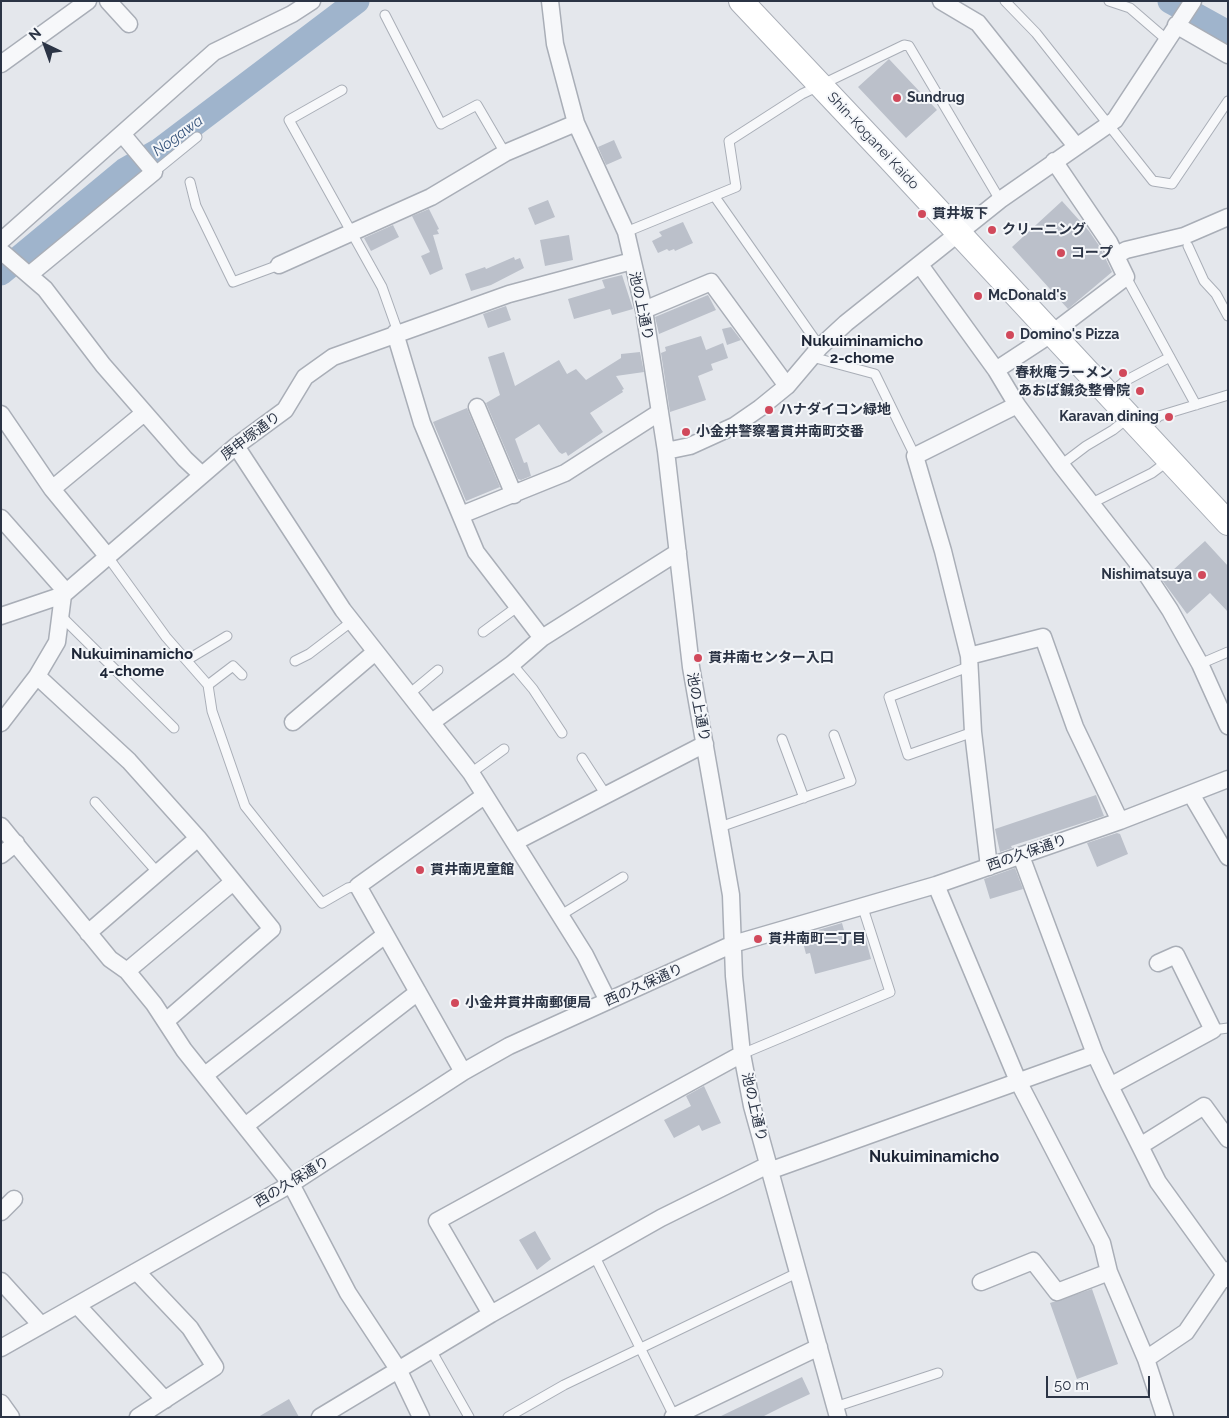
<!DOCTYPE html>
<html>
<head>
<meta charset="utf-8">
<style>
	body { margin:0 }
	#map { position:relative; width:1229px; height:1418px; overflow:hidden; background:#e4e7ec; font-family:Raleway,sans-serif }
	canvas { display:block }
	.frame { position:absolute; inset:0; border:2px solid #2b3445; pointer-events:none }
	.north { position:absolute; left:20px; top:20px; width:50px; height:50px; -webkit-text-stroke:4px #f4f6f9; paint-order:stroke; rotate:318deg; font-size:14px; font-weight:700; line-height:20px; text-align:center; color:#2b3445 }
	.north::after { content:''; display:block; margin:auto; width:18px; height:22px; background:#2b3445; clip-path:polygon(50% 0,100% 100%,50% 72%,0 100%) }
	.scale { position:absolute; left:1046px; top:1376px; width:104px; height:22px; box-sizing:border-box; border:2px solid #2b3445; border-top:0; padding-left:6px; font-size:15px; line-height:18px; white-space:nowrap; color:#2b3445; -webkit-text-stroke:4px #f4f6f9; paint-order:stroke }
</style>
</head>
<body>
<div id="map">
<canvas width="1229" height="1418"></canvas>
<div class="frame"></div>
<div class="north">N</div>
<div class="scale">50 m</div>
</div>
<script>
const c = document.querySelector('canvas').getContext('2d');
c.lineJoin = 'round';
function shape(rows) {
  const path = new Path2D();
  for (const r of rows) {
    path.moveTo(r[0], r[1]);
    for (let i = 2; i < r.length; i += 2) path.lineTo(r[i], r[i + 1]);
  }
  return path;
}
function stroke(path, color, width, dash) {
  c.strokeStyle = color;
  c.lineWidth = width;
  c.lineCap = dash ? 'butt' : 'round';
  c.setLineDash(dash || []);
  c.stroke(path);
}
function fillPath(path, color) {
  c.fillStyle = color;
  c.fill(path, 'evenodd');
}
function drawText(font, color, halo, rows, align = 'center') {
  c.font = font + ' Raleway,"Noto Sans JP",sans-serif';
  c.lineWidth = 4;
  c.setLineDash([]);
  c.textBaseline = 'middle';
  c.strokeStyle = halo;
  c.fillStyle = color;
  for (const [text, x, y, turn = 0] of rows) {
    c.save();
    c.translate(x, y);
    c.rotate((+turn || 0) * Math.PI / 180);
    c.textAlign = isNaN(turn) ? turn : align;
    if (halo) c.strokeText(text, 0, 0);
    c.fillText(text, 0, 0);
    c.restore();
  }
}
const river = shape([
	[1170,1,1228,33],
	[1,273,125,170,160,150,357,1]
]);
const building = shape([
	[889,59,937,110,906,138,858,87],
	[614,140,622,158,606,165,598,147],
	[548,200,555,217,535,225,528,208],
	[1062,201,1089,231,1100,247,1112,272,1068,309,1012,247],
	[429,209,439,229,437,230,439,234,433,235,443,269,430,275,421,256,430,252,412,216],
	[683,222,693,243,675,251,674,249,669,251,667,249,658,253,652,241,662,236,659,232],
	[393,225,399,237,371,251,364,238],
	[569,235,573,260,545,266,540,240],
	[514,257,515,260,520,258,524,268,491,285,471,291,465,274,485,267,486,269],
	[622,275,633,309,612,315,610,309,574,319,568,299,605,288,602,280],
	[708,295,716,310,659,334,655,317],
	[506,306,511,320,488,328,483,314],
	[731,327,741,340,727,345,722,329],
	[701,336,706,350,723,343,728,358,711,364,713,370,698,376,706,400,670,412,661,353,666,351,665,347],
	[504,352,515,386,559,360,567,374,576,369,586,380,621,358,621,354,640,352,644,372,616,376,624,389,622,390,623,392,590,413,603,432,568,456,566,452,562,454,559,452,539,424,515,439,524,463,527,462,531,476,521,480,518,479,486,403,500,395,488,357],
	[467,408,500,487,466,501,433,422],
	[1205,541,1228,566,1228,612,1210,593,1187,614,1162,580],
	[1096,795,1104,816,1011,846,1012,848,1000,852,995,829],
	[1117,833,1120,834,1128,854,1097,867,1087,843],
	[1015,868,1023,889,990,899,984,879],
	[842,923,847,941,865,936,871,959,815,974,810,953,806,954,801,935],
	[704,1086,721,1123,702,1131,699,1125,674,1138,664,1120,691,1106,686,1096],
	[535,1231,551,1259,537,1270,519,1240],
	[1092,1289,1118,1364,1077,1379,1050,1303],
	[802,1377,810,1394,784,1406,762,1417,719,1417],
	[289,1399,299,1417,258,1417]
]);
const service = shape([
	[1005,1,1036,33,1153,181,1172,184,1228,101],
	[1109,1,1130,8,1167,40],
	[385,15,441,124,477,105,505,153],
	[342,90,289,120,382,287,398,332],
	[154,172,197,137],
	[190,182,196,206,233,282,279,265],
	[715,197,820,347],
	[626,232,736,187,729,141,802,94,904,45,909,46,1000,200],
	[1188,246,1204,281,1216,294,1228,316],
	[1126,277,1196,405],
	[812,357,875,374,915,456],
	[1109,395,1125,381,1170,357],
	[1144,429,1159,416,1228,395],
	[1061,465,1086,446,1113,430,1128,418],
	[1090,504,1152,473,1168,461],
	[108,557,166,637,208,685,212,711,245,806,322,903,348,888,358,886],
	[59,614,174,728],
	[483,632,517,607],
	[187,660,227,636],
	[295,661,309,654,351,622],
	[512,664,533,689,562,733],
	[1200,664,1228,652],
	[968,667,889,697,908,755,973,732],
	[208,685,233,666,242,675],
	[408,695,438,670],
	[782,739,804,798],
	[582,758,606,795],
	[471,773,504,749],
	[95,802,158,873],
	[720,827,851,781,834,735],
	[561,915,623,877],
	[1213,1030,1228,1028],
	[742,1054,890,992,862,905],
	[595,1257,674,1416],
	[431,1350,469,1417],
	[835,1407,938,1373],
	[508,1417,564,1385,797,1273]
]);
const minor = shape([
	[108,1,129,24],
	[550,1,555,44,576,123,626,232,644,310,666,451,691,667,731,895,734,976,742,1054,752,1106,838,1417],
	[941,1,978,23,1076,146],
	[1176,25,1228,55],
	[1,64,88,1],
	[1,241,214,52,292,14,312,1],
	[1,251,45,289,103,365,185,459,202,475],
	[1117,255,1126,250,1184,236,1228,217],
	[279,265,431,197,505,153,576,123],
	[920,265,996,370,1017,405,1061,465,1147,575,1170,610,1200,664,1228,726],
	[29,275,154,172,123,135],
	[644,310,711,282,787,386],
	[395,333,422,423,476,552,542,638],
	[996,370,1051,334,1126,277,1109,242,1054,161],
	[477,407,514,495],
	[1,414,52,489,108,557],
	[236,446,343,610,471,773,585,955,608,1001],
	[666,451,690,446,734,426,760,408,787,386,820,347,846,323,1000,200,1115,120,1193,1],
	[52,489,144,413],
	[461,515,565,473,660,412],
	[1,518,61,586,63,595,57,642,37,676,1,723],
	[1,616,63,595,236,446,285,410,305,377,333,357,509,294,632,261],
	[969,656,1043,637,1075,727,1120,821],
	[37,676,129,761,198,838,272,929,166,1021],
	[293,722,374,653],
	[432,722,512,664,542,638,678,552],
	[1191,794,1228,857],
	[1,826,110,959,127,971,154,1004,184,1050,291,1184,348,1293,398,1369,421,1417],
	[515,842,705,744],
	[1,855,16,843],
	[1021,856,1095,1054,1110,1086,1158,1182,1228,1279],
	[989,867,973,732,969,656,943,551,915,456,1017,405],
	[936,885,1018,1081,1102,1243,1109,1272,1146,1359],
	[88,933,198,838],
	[127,971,233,882],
	[463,1072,358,886,484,796],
	[205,1075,385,935],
	[1110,1086,1213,1030,1176,955,1158,963],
	[245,1126,418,992],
	[1140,1146,1204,1106,1228,1139],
	[769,1171,1095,1054],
	[1,1212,14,1199],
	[137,1272,190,1328,215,1367,138,1417],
	[1,1281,41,1325],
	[981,1282,1033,1261,1057,1292,1109,1272],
	[77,1305,165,1400],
	[491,1314,437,1221,742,1054],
	[1,1348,291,1184,463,1072,509,1046,733,944,936,885,1120,821,1228,779],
	[1,1403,11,1417],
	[320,1417,491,1314,661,1218,768,1165],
	[673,1417,819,1347],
	[1165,1417,1146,1359,1186,1332,1228,1270]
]);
const secondary = shape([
	[741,1,890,159,1228,523]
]);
const markers = [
	[897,98,5,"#d1495b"],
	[922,214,5,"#d1495b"],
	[992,230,5,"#d1495b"],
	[1061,253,5,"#d1495b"],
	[978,296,5,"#d1495b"],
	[1010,335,5,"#d1495b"],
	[1123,373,5,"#d1495b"],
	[1140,391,5,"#d1495b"],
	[769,410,5,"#d1495b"],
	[1169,417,5,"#d1495b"],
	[686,432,5,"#d1495b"],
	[1202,575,5,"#d1495b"],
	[698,658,5,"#d1495b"],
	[420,870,5,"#d1495b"],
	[758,939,5,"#d1495b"],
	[455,1003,5,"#d1495b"]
];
const poiNames = [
	["Sundrug",907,98],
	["貫井坂下",932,214],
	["クリーニング",1002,230],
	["コープ",1071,253],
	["McDonald's",988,296],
	["Domino's Pizza",1020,335],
	["春秋庵ラーメン",1113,373,"right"],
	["あおば鍼灸整骨院",1130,391,"right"],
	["ハナダイコン緑地",779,410],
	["Karavan dining",1159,417,"right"],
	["小金井警察署貫井南町交番",696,432],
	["Nishimatsuya",1192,575,"right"],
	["貫井南センター入口",708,658],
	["貫井南児童館",430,870],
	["貫井南町二丁目",768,939],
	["小金井貫井南郵便局",465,1003]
];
const streetNames = [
	["Shin-Koganei Kaido",873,141,47],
	["池の上通り",641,306,78],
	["庚申塚通り",251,436,-37],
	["池の上通り",698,707,79],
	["西の久保通り",1027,853,-19],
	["西の久保通り",644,985,-24],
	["池の上通り",754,1107,77],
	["西の久保通り",292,1182,-31]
];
const waterNames = [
	["Nogawa",178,136,-36]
];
const neighbourhoodNames = [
	["Nukuiminamicho",862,341],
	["2-chome",862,358],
	["Nukuiminamicho",132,654],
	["4-chome",132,671]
];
const quarterNames = [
	["Nukuiminamicho",934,1157]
];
stroke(river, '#9fb4cc', 25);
fillPath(building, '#bbc0ca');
stroke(service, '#a9aeb7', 11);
stroke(minor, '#a9aeb7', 19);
stroke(secondary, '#a9aeb7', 26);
stroke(service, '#f7f8fa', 9);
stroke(minor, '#f7f8fa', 16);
stroke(secondary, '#fff', 24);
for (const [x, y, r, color] of markers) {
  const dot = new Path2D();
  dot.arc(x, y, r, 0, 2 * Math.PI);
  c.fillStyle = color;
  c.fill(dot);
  stroke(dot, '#f4f6f9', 2);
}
drawText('bold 14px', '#2b3445', '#f4f6f9', poiNames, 'left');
drawText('14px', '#2b3445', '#f4f6f9', streetNames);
drawText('italic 15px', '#34527a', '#f4f6f9', waterNames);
drawText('bold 15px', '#1d2536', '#f4f6f9', neighbourhoodNames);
drawText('bold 16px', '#1d2536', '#f4f6f9', quarterNames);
</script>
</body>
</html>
